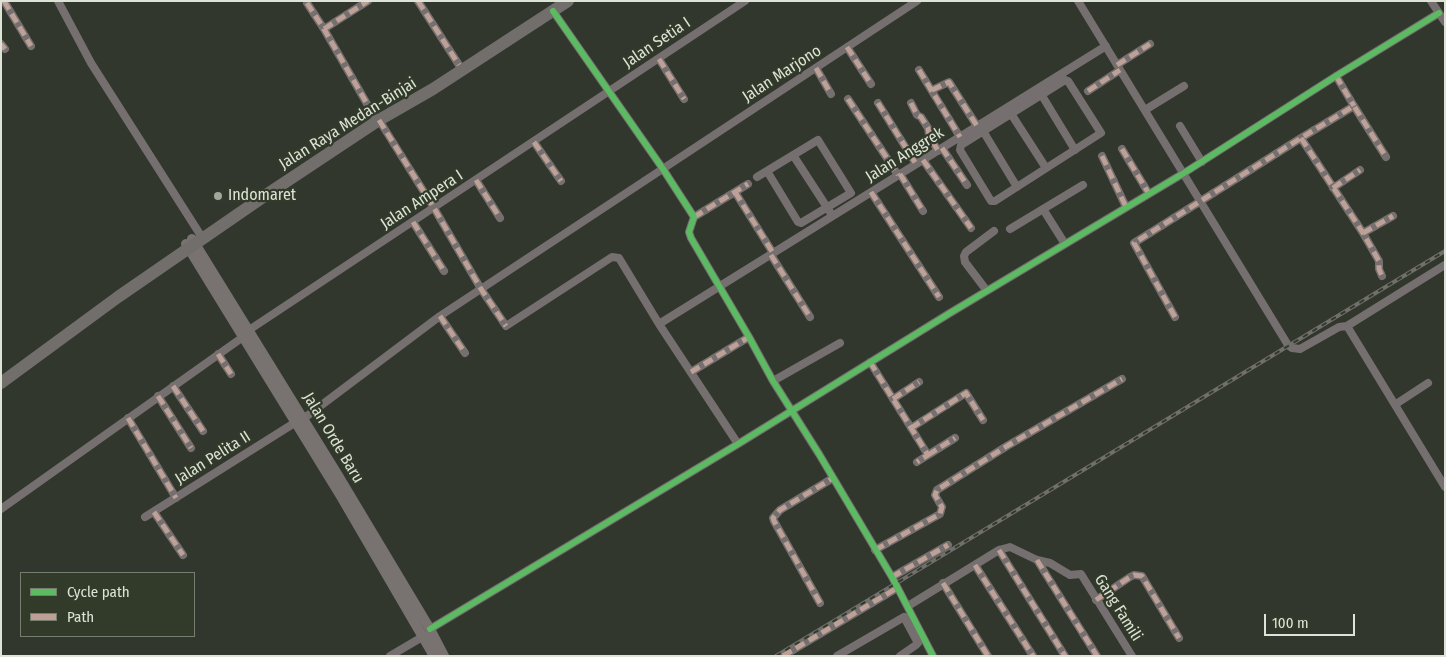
<!DOCTYPE html>
<html>
<head>
<meta charset="utf-8">
<style>
	body { margin:0 }
	#map { position:relative; width:1446px; height:657px; overflow:hidden; background:#32372e; font-family:"Fira Sans Condensed",sans-serif }
	canvas { display:block }
	.frame { position:absolute; inset:0; border:2px solid #dde3d7; pointer-events:none }
	.legend { position:absolute; left:20px; top:572px; width:175px; height:65px; box-sizing:border-box; background:#323b2a; border:1px solid #767e6f; margin:0; padding:6px 9px; list-style:none; font-size:15px; color:#dde3d7 }
	.legend li { display:flex; align-items:center; gap:10px; height:25px }
	.legend b { width:25px; border:1px solid #767e6f }
	.scale { position:absolute; left:1264px; top:614px; width:91px; height:22px; box-sizing:border-box; border:2px solid #dde3d7; border-top:0; padding-left:6px; font-size:15px; line-height:18px; white-space:nowrap; color:#dde3d7; -webkit-text-stroke:4px #323b2a; paint-order:stroke }
</style>
</head>
<body>
<div id="map">
<canvas width="1446" height="657"></canvas>
<div class="frame"></div>
<ul class="legend">
<li><b style="height:6px;background:#5cba63"></b>Cycle path</li>
<li><b style="height:6px;background:#bda197"></b>Path</li>
</ul>
<div class="scale">100 m</div>
</div>
<script>
const c = document.querySelector('canvas').getContext('2d');
c.lineJoin = 'round';
function shape(rows) {
  const path = new Path2D();
  for (const r of rows) {
    path.moveTo(r[0], r[1]);
    for (let i = 2; i < r.length; i += 2) path.lineTo(r[i], r[i + 1]);
  }
  return path;
}
function stroke(path, color, width, dash) {
  c.strokeStyle = color;
  c.lineWidth = width;
  c.lineCap = dash ? 'butt' : 'round';
  c.setLineDash(dash || []);
  c.stroke(path);
}
function drawText(font, color, halo, rows, align = 'center') {
  c.font = font + ' "Fira Sans Condensed",sans-serif';
  c.lineWidth = 4.5;
  c.setLineDash([]);
  c.textBaseline = 'middle';
  c.strokeStyle = halo;
  c.fillStyle = color;
  for (const [text, x, y, turn = 0] of rows) {
    c.save();
    c.translate(x, y);
    c.rotate((+turn || 0) * Math.PI / 180);
    c.textAlign = isNaN(turn) ? turn : align;
    if (halo) c.strokeText(text, 0, 0);
    c.fillText(text, 0, 0);
    c.restore();
  }
}
const minor = shape([
	[4,1,31,46],
	[58,1,91,63,203,239],
	[418,1,459,65],
	[1078,1,1288,345,1292,348,1300,349,1339,327,1347,326,1445,487],
	[1431,1,1445,22],
	[307,3,324,29,374,116],
	[553,11,663,169,694,217,689,232,691,238,749,337,773,381,819,454,892,577,933,656],
	[324,29,368,1],
	[1,44,5,49],
	[847,47,871,84],
	[659,59,684,99],
	[1117,65,1150,44],
	[816,68,831,94],
	[919,70,960,137],
	[1336,76,1354,106],
	[1065,80,1068,81,1101,133,995,201,991,201,960,150,961,145,1065,80],
	[932,90,949,82,977,126],
	[1088,91,1120,70],
	[1041,94,1075,150],
	[848,99,898,175],
	[878,103,916,164],
	[911,103,917,115,921,117,928,128,929,135,938,151],
	[1008,109,1046,168],
	[1145,110,1184,86],
	[379,120,434,208,481,289,506,326,612,257,619,258,659,324,738,444],
	[1180,126,1202,162],
	[983,131,1017,187],
	[1301,138,1363,233,1379,261,1379,269,1382,276],
	[534,142,561,181],
	[942,148,967,185],
	[1122,149,1149,194],
	[793,155,830,212],
	[1102,156,1126,207],
	[923,160,971,228],
	[900,174,923,211],
	[757,177,818,140,851,193,801,223,798,222,767,171],
	[476,180,500,218],
	[1333,188,1360,170],
	[735,192,773,253],
	[871,192,939,297],
	[1043,209,1065,244],
	[694,217,748,184],
	[413,222,444,271],
	[1010,229,1083,185],
	[1363,233,1393,216],
	[771,255,810,317],
	[987,291,965,262,964,256,966,252,994,231],
	[440,316,465,353],
	[1175,317,1134,243,1301,138,1354,106,1386,157],
	[659,324,1106,46],
	[1347,326,1445,265],
	[249,330,745,1],
	[218,354,231,374],
	[870,362,928,455,917,462],
	[691,372,749,337],
	[773,381,840,343],
	[173,386,203,431],
	[158,396,191,448],
	[893,399,919,382],
	[1396,404,1428,383],
	[128,418,176,498],
	[303,419,440,316,917,1],
	[911,428,966,393,983,420],
	[928,455,955,438],
	[1,509,243,337],
	[154,512,183,555],
	[145,517,296,422],
	[875,550,940,514,942,507,935,495,937,490,1007,446,1122,379],
	[999,550,1065,656],
	[1037,560,1097,656],
	[975,565,1033,656],
	[892,577,948,545],
	[943,583,988,656],
	[1096,600,1130,577,1134,575,1142,576,1179,638],
	[820,603,774,521,773,518,780,510,833,478],
	[908,606,999,550,1010,547,1037,560,1050,563,1070,575,1081,574,1132,656],
	[430,629,738,444,950,313,1184,173,1336,76,1439,13],
	[390,656,424,636],
	[783,656,897,588],
	[837,656,904,617,918,643,916,645,900,656]
]);
const secondary = shape([
	[192,239,337,474,430,629,444,656],
	[186,244,342,498,434,656]
]);
const trunk = shape([
	[1,383,118,297,263,197,379,120,433,89,568,1]
]);
const rail = shape([
	[776,656,1445,251]
]);
const quiet = shape([
	[4,1,31,46],
	[418,1,459,65],
	[307,3,324,29,374,116],
	[324,29,368,1],
	[1,44,5,49],
	[847,47,871,84],
	[659,59,684,99],
	[1117,65,1150,44],
	[816,68,831,94],
	[919,70,960,137],
	[1336,76,1354,106],
	[932,90,949,82,977,126],
	[1088,91,1120,70],
	[848,99,898,175],
	[878,103,916,164],
	[911,103,917,115,921,117,928,128,929,135,938,151],
	[379,120,434,208,481,289,506,326],
	[1301,138,1363,233,1379,261,1379,269,1382,276],
	[534,142,561,181],
	[942,148,967,185],
	[1122,149,1149,194],
	[1102,156,1126,207],
	[923,160,971,228],
	[900,174,923,211],
	[476,180,500,218],
	[1333,188,1360,170],
	[735,192,773,253],
	[871,192,939,297],
	[694,217,748,184],
	[413,222,444,271],
	[1363,233,1393,216],
	[771,255,810,317],
	[440,316,465,353],
	[1175,317,1134,243,1301,138,1354,106,1386,157],
	[218,354,231,374],
	[870,362,928,455,917,462],
	[691,372,749,337],
	[173,386,203,431],
	[158,396,191,448],
	[893,399,919,382],
	[128,418,176,498],
	[911,428,966,393,983,420],
	[928,455,955,438],
	[154,512,183,555],
	[875,550,940,514,942,507,935,495,937,490,1007,446,1122,379],
	[999,550,1065,656],
	[1037,560,1097,656],
	[975,565,1033,656],
	[892,577,948,545],
	[943,583,988,656],
	[1096,600,1130,577,1134,575,1142,576,1179,638],
	[820,603,774,521,773,518,780,510,833,478],
	[783,656,897,588]
]);
const cycleway = shape([
	[553,11,663,169,694,217,689,232,691,238,749,337,773,381,819,454,892,577,933,656],
	[430,629,738,444,950,313,1184,173,1336,76,1439,13]
]);
const markers = [
	[218,196,5,"#a1a79c"]
];
const streetNames = [
	["Jalan Setia I",657,43,-34],
	["Jalan Marjono",782,74,-33],
	["Jalan Raya Medan-Binjai",348,124,-32],
	["Jalan Anggrek",905,155,-32],
	["Jalan Ampera I",422,200,-33],
	["Jalan Orde Baru",333,438,59],
	["Jalan Pelita II",213,458,-32],
	["Gang Famili",1118,608,58]
];
const poiNames = [
	["Indomaret",228,196]
];
stroke(minor, '#756f6f', 8);
stroke(secondary, '#787270', 10);
stroke(trunk, '#726e6c', 12);
stroke(rail, '#716f6c', 4);
stroke(rail, '#323b2a', 2, [5.5]);
stroke(quiet, '#bda197', 5, [10, 5]);
stroke(cycleway, '#5cba63', 6);
for (const [x, y, r, color] of markers) {
  const dot = new Path2D();
  dot.arc(x, y, r, 0, 2 * Math.PI);
  c.fillStyle = color;
  c.fill(dot);
  stroke(dot, '#323b2a', 2);
}
drawText('16px', '#dde3d7', '#323b2a', streetNames);
drawText('16px', '#dde3d7', '#323b2a', poiNames, 'left');
</script>
</body>
</html>
